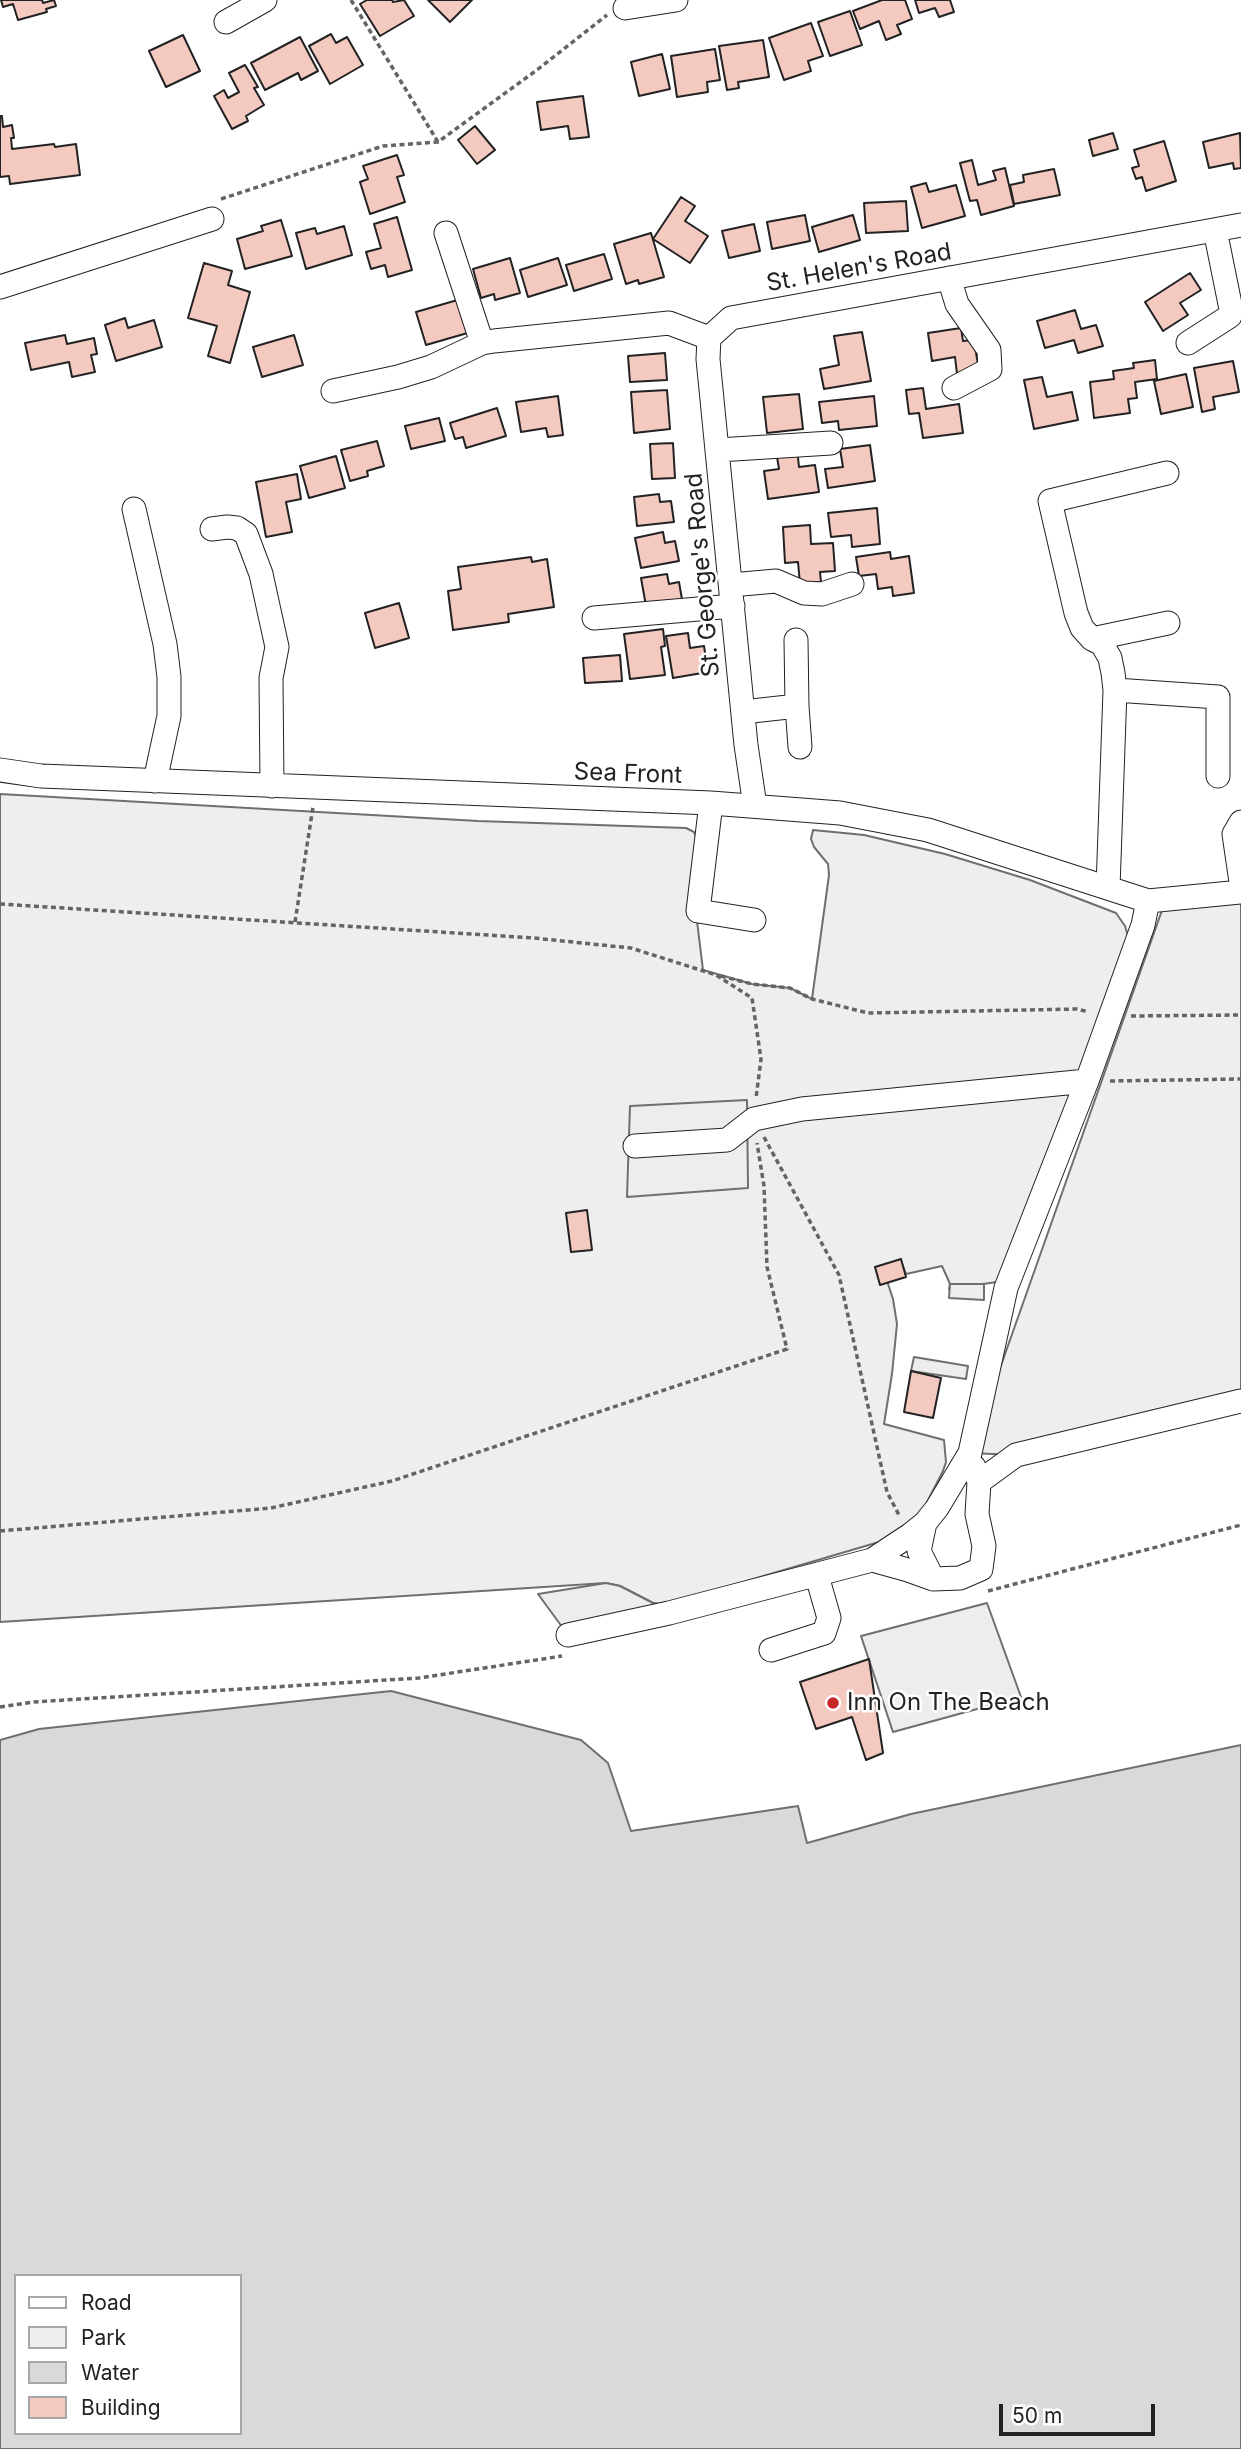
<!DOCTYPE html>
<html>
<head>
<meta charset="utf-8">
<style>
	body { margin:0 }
	#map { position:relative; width:1241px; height:2449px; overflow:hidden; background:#fff; font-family:Inter,sans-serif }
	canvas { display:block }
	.legend { position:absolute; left:14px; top:2274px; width:228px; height:161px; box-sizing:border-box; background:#fff; border:2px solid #a7a7a7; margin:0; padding:9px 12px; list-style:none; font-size:21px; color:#222 }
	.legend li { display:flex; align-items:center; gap:14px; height:35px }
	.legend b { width:35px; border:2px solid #a7a7a7 }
	.scale { position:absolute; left:999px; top:2404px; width:156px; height:32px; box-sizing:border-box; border:4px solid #222; border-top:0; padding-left:9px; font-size:21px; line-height:24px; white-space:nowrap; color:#222; -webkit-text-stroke:5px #fff; paint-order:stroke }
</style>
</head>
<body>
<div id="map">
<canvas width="1241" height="2449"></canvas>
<ul class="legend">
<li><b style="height:9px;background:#fff"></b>Road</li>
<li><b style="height:19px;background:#eee"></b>Park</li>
<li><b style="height:19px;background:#d9d9d9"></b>Water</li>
<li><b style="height:19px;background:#f3c9c0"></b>Building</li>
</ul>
<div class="scale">50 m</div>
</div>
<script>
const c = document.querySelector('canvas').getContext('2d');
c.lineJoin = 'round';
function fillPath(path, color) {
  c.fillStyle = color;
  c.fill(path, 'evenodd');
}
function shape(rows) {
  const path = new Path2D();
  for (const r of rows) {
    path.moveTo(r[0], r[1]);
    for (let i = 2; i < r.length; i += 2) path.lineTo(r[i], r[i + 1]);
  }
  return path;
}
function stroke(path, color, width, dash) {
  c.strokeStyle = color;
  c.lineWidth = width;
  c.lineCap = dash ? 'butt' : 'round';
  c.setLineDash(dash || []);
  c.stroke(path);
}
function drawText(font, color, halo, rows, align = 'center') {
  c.font = font + ' Inter,sans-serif';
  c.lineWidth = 5;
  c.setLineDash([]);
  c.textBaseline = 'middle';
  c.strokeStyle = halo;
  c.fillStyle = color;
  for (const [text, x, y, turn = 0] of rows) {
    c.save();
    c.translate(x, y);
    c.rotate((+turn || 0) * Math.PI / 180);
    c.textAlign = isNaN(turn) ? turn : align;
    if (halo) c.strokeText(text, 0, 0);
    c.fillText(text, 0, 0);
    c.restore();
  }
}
const green = shape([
	[0,794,478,821,686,828,694,832,697,840,697,921,703,970,752,984,790,988,812,999,829,875,828,864,814,847,811,839,813,830,864,835,945,854,1030,880,1116,913,1125,926,1128,936,1127,949,997,1282,949,1289,950,1284,942,1266,906,1274,901,1261,882,1266,893,1299,897,1324,892,1374,884,1424,944,1440,946,1462,943,1471,924,1508,915,1518,879,1542,665,1605,653,1603,620,1586,606,1583,0,1622,0,794],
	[1241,886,1241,1398,1016,1455,970,1453,1166,899,1241,886]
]);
const parking = shape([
	[747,1100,748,1188,627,1197,630,1106,747,1100],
	[950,1284,984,1284,984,1300,949,1298,950,1284],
	[914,1357,968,1366,966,1379,911,1371,914,1357],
	[606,1583,620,1586,653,1603,665,1605,568,1635,538,1594,606,1583],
	[987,1603,1021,1697,893,1732,861,1636,987,1603]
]);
const water = shape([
	[391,1691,581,1740,608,1763,631,1831,798,1806,807,1843,911,1814,1241,1745,1241,2449,0,2449,0,1740,39,1729,391,1691],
	[16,2276,240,2276,240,2433,16,2433,16,2276]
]);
const building = shape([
	[1,0,42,0,43,3,54,0,56,6,46,9,47,12,18,20,13,4,3,7,1,0],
	[367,0,392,0,393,2,404,0,414,16,380,36,360,4,367,0],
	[428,0,472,0,450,22,428,0],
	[882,0,905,0,912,19,897,25,901,34,886,40,879,21,860,29,853,11,882,0],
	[915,0,950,0,954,12,939,17,935,8,919,13,915,0],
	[850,11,862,45,830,56,818,22,850,11],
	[811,23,823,56,808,61,811,71,784,80,769,38,811,23],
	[331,34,336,43,347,37,363,65,330,84,309,46,331,34],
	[183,35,200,71,166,87,149,51,183,35],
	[300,37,318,71,301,80,298,73,265,90,251,63,300,37],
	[763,40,769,77,738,82,739,88,727,90,719,46,763,40],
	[715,49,720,80,707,82,708,92,677,97,671,56,715,49],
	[662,54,670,89,639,96,631,62,662,54],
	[245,65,258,87,254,88,264,105,246,116,248,121,232,129,214,96,224,90,228,98,239,92,229,73,245,65],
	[583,96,589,137,570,139,568,126,541,130,537,102,583,96],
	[0,116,2,116,3,127,12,125,14,138,11,138,12,149,54,144,55,147,76,144,80,175,10,184,9,176,0,177,0,116],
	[475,126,495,150,477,164,458,140,475,126],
	[1113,133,1118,149,1093,156,1089,140,1113,133],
	[1240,133,1241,168,1234,169,1233,163,1209,168,1203,142,1240,133],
	[1164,141,1176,181,1146,191,1142,177,1136,179,1132,168,1139,166,1134,150,1164,141],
	[397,155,404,175,397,177,405,202,370,214,360,182,368,179,363,166,397,155],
	[972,160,978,185,996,180,993,171,1005,168,1014,206,981,215,977,200,970,201,960,163,972,160],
	[1054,169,1060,195,1014,204,1010,185,1024,182,1023,175,1054,169],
	[926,183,929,192,956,185,965,216,922,228,911,187,926,183],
	[681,197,695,206,685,221,708,236,690,263,653,239,681,197],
	[906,201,908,231,866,233,864,203,906,201],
	[805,215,810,241,772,249,767,222,805,215],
	[853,215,860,240,819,252,812,227,853,215],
	[397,217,412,270,388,277,385,265,371,269,366,252,381,248,374,224,397,217],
	[281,220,292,256,245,269,237,239,263,231,261,226,281,220],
	[754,224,760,251,729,258,722,231,754,224],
	[344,226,352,255,306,269,296,233,315,228,317,234,344,226],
	[651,233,664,277,639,284,638,280,626,284,614,244,651,233],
	[604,254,612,279,574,291,566,265,604,254],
	[510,258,520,293,495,300,494,294,481,298,473,269,510,258],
	[558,258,567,285,528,297,520,270,558,258],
	[204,263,232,271,228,285,250,292,230,363,208,356,217,326,188,318,204,263],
	[1190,273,1201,290,1180,303,1188,315,1163,331,1145,302,1190,273],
	[461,299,471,332,426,345,416,312,461,299],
	[1075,310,1081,329,1096,325,1103,346,1078,353,1074,340,1045,348,1037,321,1075,310],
	[125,318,128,328,154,320,162,347,116,361,105,325,125,318],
	[961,328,963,341,974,340,979,371,957,374,955,357,932,361,928,333,961,328],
	[862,332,871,381,824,389,820,369,839,365,834,336,862,332],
	[65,335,67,344,94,338,97,354,91,355,95,372,72,377,69,362,31,370,25,343,65,335],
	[294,335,303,365,262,377,253,347,294,335],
	[665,353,667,380,630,382,628,356,665,353],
	[1155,360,1157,379,1135,382,1137,398,1128,399,1130,413,1094,418,1090,382,1114,379,1113,371,1134,368,1133,363,1155,360],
	[1233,361,1239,392,1213,397,1215,409,1202,412,1194,368,1233,361],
	[1186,374,1193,407,1161,414,1154,381,1186,374],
	[1042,377,1047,397,1072,392,1078,420,1034,429,1024,380,1042,377],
	[923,388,926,409,959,404,963,433,923,438,919,413,909,414,906,390,923,388],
	[667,390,670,429,634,433,631,392,667,390],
	[799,394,803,429,767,433,763,397,799,394],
	[558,396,563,435,548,437,546,428,521,432,516,402,558,396],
	[874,396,877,426,839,430,838,421,822,423,819,402,874,396],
	[497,408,506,436,466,448,463,437,455,439,450,423,497,408],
	[439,418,445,441,411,449,405,426,439,418],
	[377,441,384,466,367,471,368,476,350,481,341,450,377,441],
	[673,443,675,478,652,479,650,444,673,443],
	[870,445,875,481,828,488,825,469,843,467,840,449,870,445],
	[797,448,799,467,815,465,819,492,768,499,764,471,779,469,776,451,797,448],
	[336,456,345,488,309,498,300,466,336,456],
	[297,474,301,499,286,502,292,532,266,537,256,482,297,474],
	[659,494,660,502,671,501,674,522,637,526,634,497,659,494],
	[877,508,880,544,852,547,851,535,831,537,828,513,877,508],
	[810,525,811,544,833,543,835,571,820,572,821,582,800,584,798,562,785,563,783,527,810,525],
	[663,532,665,543,675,541,679,561,641,568,635,538,663,532],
	[890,552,891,559,909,556,914,593,893,596,892,587,878,589,876,574,859,576,856,557,890,552],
	[531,557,532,562,547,559,554,607,508,614,509,622,453,630,448,591,461,589,458,567,531,557],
	[667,574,669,584,679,582,683,605,646,606,641,578,667,574],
	[399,603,409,638,375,648,365,613,399,603],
	[663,629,665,646,661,647,665,675,630,679,624,634,663,629],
	[688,633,690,648,704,646,708,672,673,678,666,636,688,633],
	[620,655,622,681,585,683,583,658,620,655],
	[587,1210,592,1250,571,1252,566,1213,587,1210],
	[901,1259,906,1277,880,1285,875,1267,901,1259],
	[911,1371,941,1378,933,1418,904,1412,911,1371],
	[869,1659,883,1753,866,1760,852,1717,816,1729,800,1682,869,1659]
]);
const path = shape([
	[351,0,438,142],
	[221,199,383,146,438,142,537,70,607,15],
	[0,904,534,938,631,948,716,975,752,998,761,1059,756,1098],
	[295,922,313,807],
	[721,976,752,984,790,988,812,999,868,1013,1077,1009,1089,1012],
	[1131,1016,1241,1015],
	[1110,1081,1241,1079],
	[764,1137,839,1275,887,1492,899,1515],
	[0,1531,271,1508,392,1481,787,1349,767,1267,764,1186,757,1143],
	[988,1591,1241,1525],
	[0,1707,33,1702,419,1678,562,1656]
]);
const minor = shape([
	[625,8,676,0],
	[226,22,265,0],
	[446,233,482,343],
	[949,278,957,304,989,350,990,369,954,388],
	[0,287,212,219],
	[709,338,708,359,746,745,755,806],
	[1188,343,1230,316,1231,309,1215,230],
	[333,391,398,377,431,367,482,343,494,341,669,323,709,338,731,318,1241,225],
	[718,450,831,443],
	[134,509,165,644,169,677,169,716,155,781],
	[212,529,227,527,237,528,246,534,261,574,277,647,271,678,272,786],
	[731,585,776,581,804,593,822,594,852,584],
	[594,618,733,606],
	[1092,639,1168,623],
	[796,640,797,706],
	[1115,690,1218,697,1218,776],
	[743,712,797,706,800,747],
	[0,770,41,776,711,803,840,813,928,830,1148,901,1241,892],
	[711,803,698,911,754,920],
	[1241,822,1234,834,1241,882],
	[1108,888,1115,690,1113,673,1110,658,1102,644,1092,639,1082,628,1076,613,1050,501,1167,473],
	[635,1146,727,1140,754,1119,802,1109,1087,1081],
	[979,1482,1016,1455,1241,1401],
	[925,1523,919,1551,933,1579],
	[872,1560,908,1570,933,1579,960,1578,981,1569,984,1546,977,1514,979,1482,974,1467],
	[568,1635,669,1613,872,1560,910,1535,925,1523,937,1508,970,1453,1006,1288,1087,1081,1143,925,1148,901],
	[771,1650,824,1633,829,1618,817,1576]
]);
const markers = [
	[833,1703,7,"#c62828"]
];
const streetNames = [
	["St. Helen's Road",859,268,-10],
	["St. George's Road",703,575,-95],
	["Sea Front",628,774,2]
];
const poiNames = [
	["Inn On The Beach",847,1703]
];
fillPath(green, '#eee');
stroke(green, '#6f6f6f', 2);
fillPath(parking, '#ededed');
stroke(parking, '#6f6f6f', 2);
fillPath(water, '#d9d9d9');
stroke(water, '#6f6f6f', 2);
fillPath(building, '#f3c9c0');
stroke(building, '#222', 2);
stroke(minor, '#222', 25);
stroke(path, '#646464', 3.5, [5, 3.5]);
stroke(minor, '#fff', 23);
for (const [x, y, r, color] of markers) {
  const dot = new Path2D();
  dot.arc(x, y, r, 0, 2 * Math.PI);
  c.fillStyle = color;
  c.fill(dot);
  stroke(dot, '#fff', 2.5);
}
drawText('24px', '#222', '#fff', streetNames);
drawText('24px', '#222', '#fff', poiNames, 'left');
</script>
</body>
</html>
